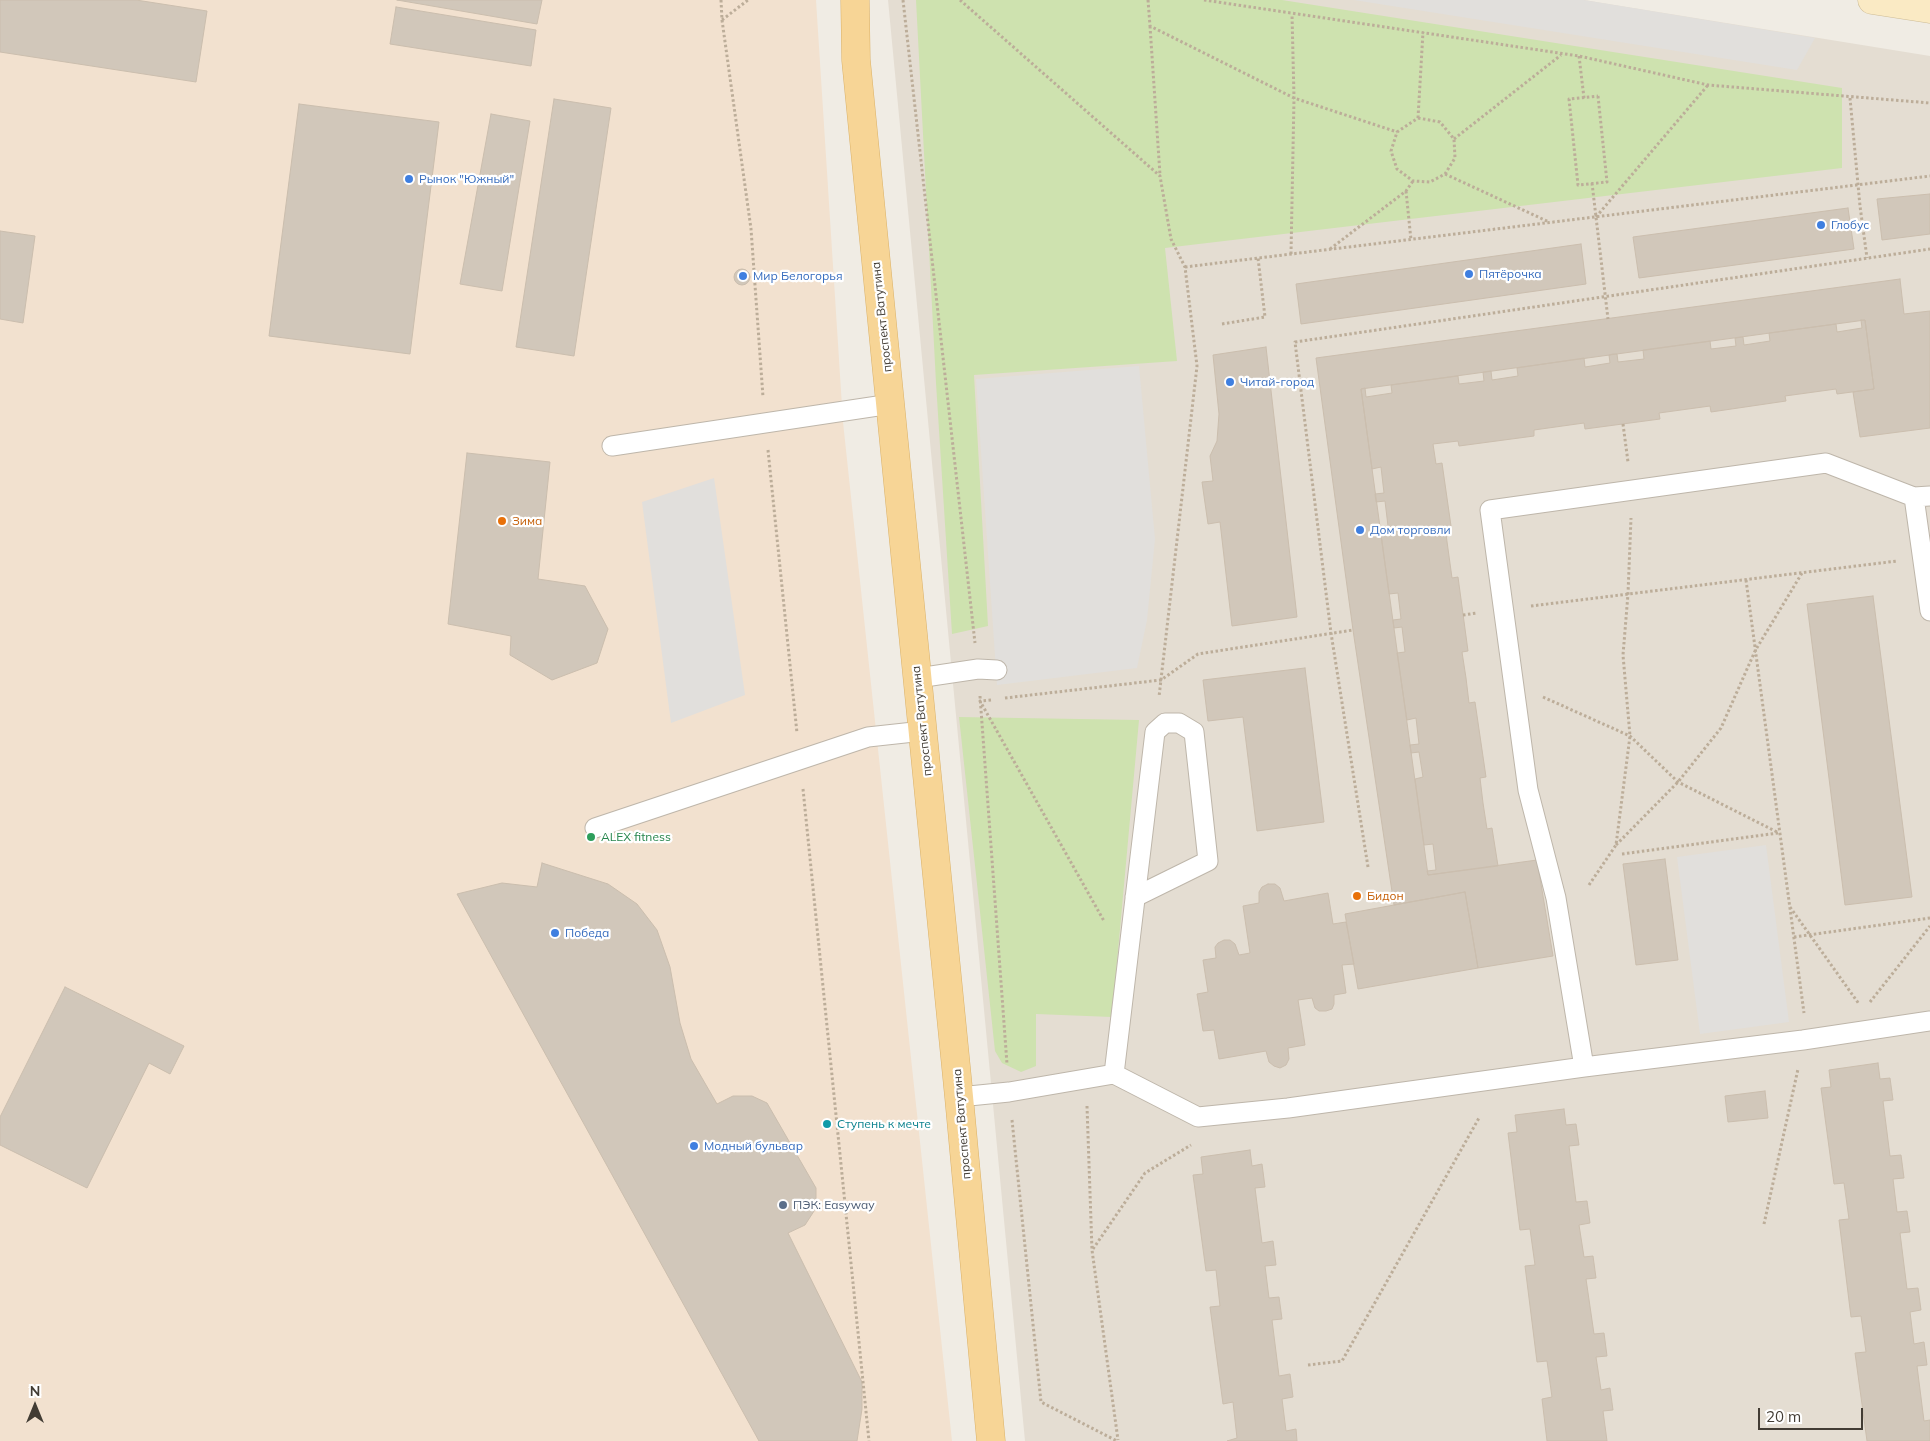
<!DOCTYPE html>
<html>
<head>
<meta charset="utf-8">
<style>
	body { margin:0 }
	#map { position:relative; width:1930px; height:1441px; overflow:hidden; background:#f0ece4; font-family:Mulish,sans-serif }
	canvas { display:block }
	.north { position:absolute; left:10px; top:1381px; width:50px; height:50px; -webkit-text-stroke:4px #fff; paint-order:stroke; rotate:0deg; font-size:14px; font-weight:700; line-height:20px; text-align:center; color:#423c34 }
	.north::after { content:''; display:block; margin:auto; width:18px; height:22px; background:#423c34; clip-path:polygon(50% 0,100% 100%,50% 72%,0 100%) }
	.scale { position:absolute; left:1758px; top:1408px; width:105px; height:22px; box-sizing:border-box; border:2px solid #423c34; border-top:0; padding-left:6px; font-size:15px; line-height:18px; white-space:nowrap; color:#423c34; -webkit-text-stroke:4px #fff; paint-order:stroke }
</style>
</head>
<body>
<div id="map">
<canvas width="1930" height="1441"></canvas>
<div class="north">N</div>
<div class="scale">20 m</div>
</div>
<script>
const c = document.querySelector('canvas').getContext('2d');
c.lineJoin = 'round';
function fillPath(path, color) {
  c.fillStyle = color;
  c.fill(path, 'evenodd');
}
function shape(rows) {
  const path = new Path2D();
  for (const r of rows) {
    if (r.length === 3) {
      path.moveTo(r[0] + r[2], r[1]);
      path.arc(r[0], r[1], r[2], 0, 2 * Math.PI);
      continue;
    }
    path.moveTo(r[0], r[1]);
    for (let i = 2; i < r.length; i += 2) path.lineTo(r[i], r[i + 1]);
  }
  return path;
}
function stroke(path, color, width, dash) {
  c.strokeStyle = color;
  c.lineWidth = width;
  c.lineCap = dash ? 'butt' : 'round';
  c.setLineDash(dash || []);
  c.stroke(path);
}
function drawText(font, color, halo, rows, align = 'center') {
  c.font = font + ' Mulish,sans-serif';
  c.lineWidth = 4.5;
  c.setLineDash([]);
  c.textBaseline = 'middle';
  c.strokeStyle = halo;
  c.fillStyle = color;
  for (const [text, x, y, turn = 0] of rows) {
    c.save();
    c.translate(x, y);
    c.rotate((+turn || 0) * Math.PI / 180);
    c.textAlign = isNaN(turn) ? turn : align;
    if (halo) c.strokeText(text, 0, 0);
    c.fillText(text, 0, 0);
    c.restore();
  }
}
const residential = shape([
	[888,0,1584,0,1930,56,1930,1441,1025,1441]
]);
const commercial = shape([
	[0,0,816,0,843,422,952,1441,0,1441]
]);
const green = shape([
	[916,0,1282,0,1842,88,1842,168,1165,248,1177,361,974,375,988,626,952,634,936,383],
	[959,717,1139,720,1112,1017,1036,1014,1036,1066,1021,1072,1002,1063,995,1051]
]);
const parking = shape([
	[1354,0,1584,0,1815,38,1797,70],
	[1139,366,1155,539,1147,620,1137,668,997,685,976,379],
	[714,478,745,695,671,723,642,502],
	[1766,845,1789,1022,1700,1034,1677,857]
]);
const building = shape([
	[0,0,136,0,207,11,196,82,0,52,0,0],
	[397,0,542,0,537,24,397,0],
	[396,7,536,30,531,66,390,44,396,7],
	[554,99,611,108,574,356,516,347,554,99],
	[299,104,439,122,410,354,269,336,299,104],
	[491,114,530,121,502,291,460,284,491,114],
	[1930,194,1930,234,1882,240,1877,199,1930,194],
	[1848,208,1854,249,1639,278,1633,237,1848,208],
	[0,231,35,236,23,323,0,319,0,231],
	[1581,244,1586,284,1301,324,1296,284,1581,244],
	[742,277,8],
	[1900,279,1904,314,1930,311,1930,428,1860,437,1853,392,1874,389,1865,320,1361,389,1428,875,1537,860,1553,956,1478,968,1465,892,1394,905,1353,630,1316,358,1900,279],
	[1861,320,1865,320,1874,389,1837,394,1836,389,1785,396,1786,401,1711,412,1710,406,1659,413,1660,419,1585,429,1584,423,1534,430,1534,436,1459,446,1458,441,1433,444,1436,464,1442,463,1451,526,1445,527,1452,578,1458,577,1468,651,1462,652,1466,678,1469,703,1475,702,1486,777,1480,778,1483,803,1487,829,1492,828,1498,866,1428,875,1427,871,1436,870,1433,844,1424,845,1415,779,1423,777,1419,752,1411,753,1410,745,1419,744,1416,718,1407,720,1397,653,1405,652,1402,627,1394,628,1393,620,1401,619,1398,593,1389,594,1380,528,1388,526,1385,501,1376,502,1375,494,1384,493,1381,467,1372,469,1361,389,1365,388,1366,397,1392,393,1391,385,1458,376,1459,384,1484,381,1483,372,1491,371,1492,380,1518,376,1517,368,1584,358,1585,367,1610,363,1609,355,1613,354,1617,354,1618,362,1644,359,1643,350,1710,341,1711,349,1736,346,1735,338,1743,337,1744,345,1770,341,1769,333,1836,324,1837,332,1862,328,1861,320],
	[1266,347,1297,617,1232,626,1220,522,1208,524,1202,482,1213,481,1210,456,1217,441,1219,414,1213,355,1266,347],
	[467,453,550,462,538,579,585,586,608,629,597,663,552,680,510,655,511,636,448,624,467,453],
	[1873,596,1912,897,1845,905,1807,604,1873,596],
	[1305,668,1324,822,1257,831,1243,717,1208,721,1203,680,1305,668],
	[1665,859,1678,960,1636,965,1623,864,1665,859],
	[542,863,608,884,637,904,657,930,670,967,680,1023,691,1059,717,1104,733,1096,752,1096,767,1103,816,1188,816,1208,805,1225,788,1233,862,1382,862,1409,857,1441,759,1441,457,894,502,883,537,887,542,863],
	[1268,884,1275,884,1280,888,1284,901,1328,893,1333,924,1346,922,1354,964,1342,965,1346,993,1334,995,1334,1004,1332,1009,1326,1011,1319,1011,1315,1008,1312,998,1298,1000,1305,1045,1288,1048,1289,1059,1286,1065,1280,1068,1274,1066,1269,1062,1266,1051,1219,1059,1214,1030,1203,1031,1197,994,1208,992,1203,960,1216,958,1215,947,1218,943,1224,940,1230,940,1235,944,1239,955,1250,953,1243,906,1259,903,1259,892,1262,887,1268,884],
	[1465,892,1478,968,1358,989,1345,914,1465,892],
	[65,987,184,1046,170,1074,149,1063,87,1188,0,1145,0,1117,65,987],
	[1878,1063,1880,1079,1890,1078,1893,1100,1883,1101,1890,1156,1901,1155,1904,1178,1893,1179,1897,1212,1907,1211,1910,1232,1900,1233,1907,1289,1918,1288,1921,1310,1910,1312,1914,1344,1924,1342,1927,1365,1917,1366,1924,1421,1930,1420,1930,1441,1867,1441,1855,1353,1866,1352,1861,1316,1851,1317,1839,1220,1849,1219,1844,1183,1834,1184,1821,1088,1831,1087,1829,1070,1878,1063],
	[1765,1091,1768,1118,1728,1122,1725,1096,1765,1091],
	[1564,1109,1566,1125,1576,1124,1579,1145,1569,1146,1576,1202,1587,1201,1590,1223,1579,1225,1584,1257,1593,1256,1596,1278,1586,1279,1594,1334,1604,1333,1607,1356,1596,1357,1601,1390,1610,1388,1613,1410,1603,1411,1607,1441,1547,1441,1542,1399,1552,1397,1547,1361,1537,1362,1525,1266,1535,1265,1530,1229,1520,1230,1508,1133,1517,1132,1515,1115,1564,1109],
	[1250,1150,1252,1166,1262,1164,1265,1187,1255,1188,1262,1243,1273,1241,1276,1265,1265,1266,1269,1298,1279,1297,1282,1319,1272,1320,1279,1376,1290,1374,1293,1397,1282,1399,1286,1431,1296,1429,1297,1441,1227,1441,1237,1438,1233,1402,1223,1404,1210,1307,1220,1306,1216,1270,1206,1271,1193,1175,1203,1174,1201,1157,1250,1150]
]);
const path = shape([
	[721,0,722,20,751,229,763,397],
	[903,0,975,643],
	[960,0,1160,176,1171,239,1185,267,1197,366,1159,697],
	[1148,0,1150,26,1294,98,1397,132],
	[1204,0,1579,56,1708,85,1930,103],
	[722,20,748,0],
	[1150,26,1160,175],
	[1579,56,1584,98],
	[1598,96,1607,182,1578,185,1569,99,1598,96],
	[1850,98,1860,206,1867,258],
	[1418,118,1440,122,1454,139,1455,158,1445,174,1430,182,1413,181,1397,169,1391,151,1397,132,1418,118],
	[1418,118,1423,32],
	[1454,139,1561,55],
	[1445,174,1549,222],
	[1592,183,1608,319],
	[1406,191,1411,240],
	[1596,217,1708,85],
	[1330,249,1406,191,1413,181],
	[1291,254,1294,98,1292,14],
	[1185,267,1930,176],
	[1222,324,1265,317,1258,258],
	[1623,424,1628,462],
	[768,450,797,733],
	[1746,580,1804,1013],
	[1531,606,1897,561],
	[1463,615,1477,613],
	[980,696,1007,1064],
	[1543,697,1630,736,1678,782,1779,833],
	[1005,698,1161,680,1198,654,1353,630],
	[991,700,980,701,1104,921],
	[803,789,869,1441],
	[1616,845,1678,782,1721,728,1755,651,1802,573],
	[1622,854,1778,833],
	[1368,867,1331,633,1295,342,1930,249],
	[1589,885,1616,845,1630,736,1623,655,1628,594,1631,518],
	[1790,907,1859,1004],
	[1794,937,1930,918],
	[1870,1002,1930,926],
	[1087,1106,1092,1250,1118,1440],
	[1012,1120,1041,1402,1117,1441],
	[1764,1224,1798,1069],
	[1093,1249,1145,1173,1191,1145],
	[1308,1365,1342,1361,1479,1118]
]);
const lane = shape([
	[612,446,891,404],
	[1914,497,1930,611],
	[918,678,978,669,997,670],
	[595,828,868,737,923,731],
	[1584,1067,1556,898,1528,790,1490,510,1826,463,1914,497,1930,496],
	[1114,1074,1155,732,1165,723,1179,723,1194,732,1208,861,1135,897],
	[959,1097,1009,1092,1114,1074,1198,1117,1288,1108,1584,1067,1803,1040,1930,1021]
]);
const secondary = shape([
	[1872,0,1930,9]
]);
const primary = shape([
	[855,0,856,60,959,1097,991,1441]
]);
const markers = [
	[409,179,5,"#3f7fe0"],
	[1821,225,5,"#3f7fe0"],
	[1469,274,5,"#3f7fe0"],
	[743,276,5,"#3f7fe0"],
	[1230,382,5,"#3f7fe0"],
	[502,521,5,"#e8710a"],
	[1360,530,5,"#3f7fe0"],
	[591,837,5,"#2e9e5b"],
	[1357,896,5,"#e8710a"],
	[555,933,5,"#3f7fe0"],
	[827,1124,5,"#0f9aa8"],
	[694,1146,5,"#3f7fe0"],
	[783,1205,5,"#5c6f8a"]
];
const shopNames = [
	["Рынок \"Южный\"",419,179],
	["Глобус",1831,225],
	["Пятёрочка",1479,274],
	["Мир Белогорья",753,276],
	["Читай-город",1240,382],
	["Дом торговли",1370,530],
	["Победа",565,933],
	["Модный бульвар",704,1146]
];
const streetNames = [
	["проспект Ватутина",882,317,-96],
	["проспект Ватутина",922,721,-96],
	["проспект Ватутина",962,1124,-95]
];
const foodNames = [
	["Зима",512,521],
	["Бидон",1367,896]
];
const leisureNames = [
	["ALEX fitness",601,837]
];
const cultureNames = [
	["Ступень к мечте",837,1124]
];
const serviceNames = [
	["ПЭК: Easyway",793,1205]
];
fillPath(residential, '#e4ddd2');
fillPath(commercial, '#f2e1cf');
fillPath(green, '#cee2af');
fillPath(parking, '#e1dfdc');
fillPath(building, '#d1c7ba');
stroke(building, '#cbbeae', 1);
stroke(lane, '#beb6aa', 21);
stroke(secondary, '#cdbc96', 29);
stroke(primary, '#dab168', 29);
stroke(path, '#bcad99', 3, [2.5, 2.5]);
stroke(lane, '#fff', 19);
stroke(secondary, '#faeac4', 28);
stroke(primary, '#f7d596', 28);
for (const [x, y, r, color] of markers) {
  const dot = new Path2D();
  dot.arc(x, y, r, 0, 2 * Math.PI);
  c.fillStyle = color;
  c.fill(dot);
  stroke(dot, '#fff', 2);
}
drawText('12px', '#366cbe', '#fff', shopNames, 'left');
drawText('12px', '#423c34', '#fff', streetNames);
drawText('12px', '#c56008', '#fff', foodNames, 'left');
drawText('12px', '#27864d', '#fff', leisureNames, 'left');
drawText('12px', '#0d838f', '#fff', cultureNames, 'left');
drawText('12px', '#4e5e75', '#fff', serviceNames, 'left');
</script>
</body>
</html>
